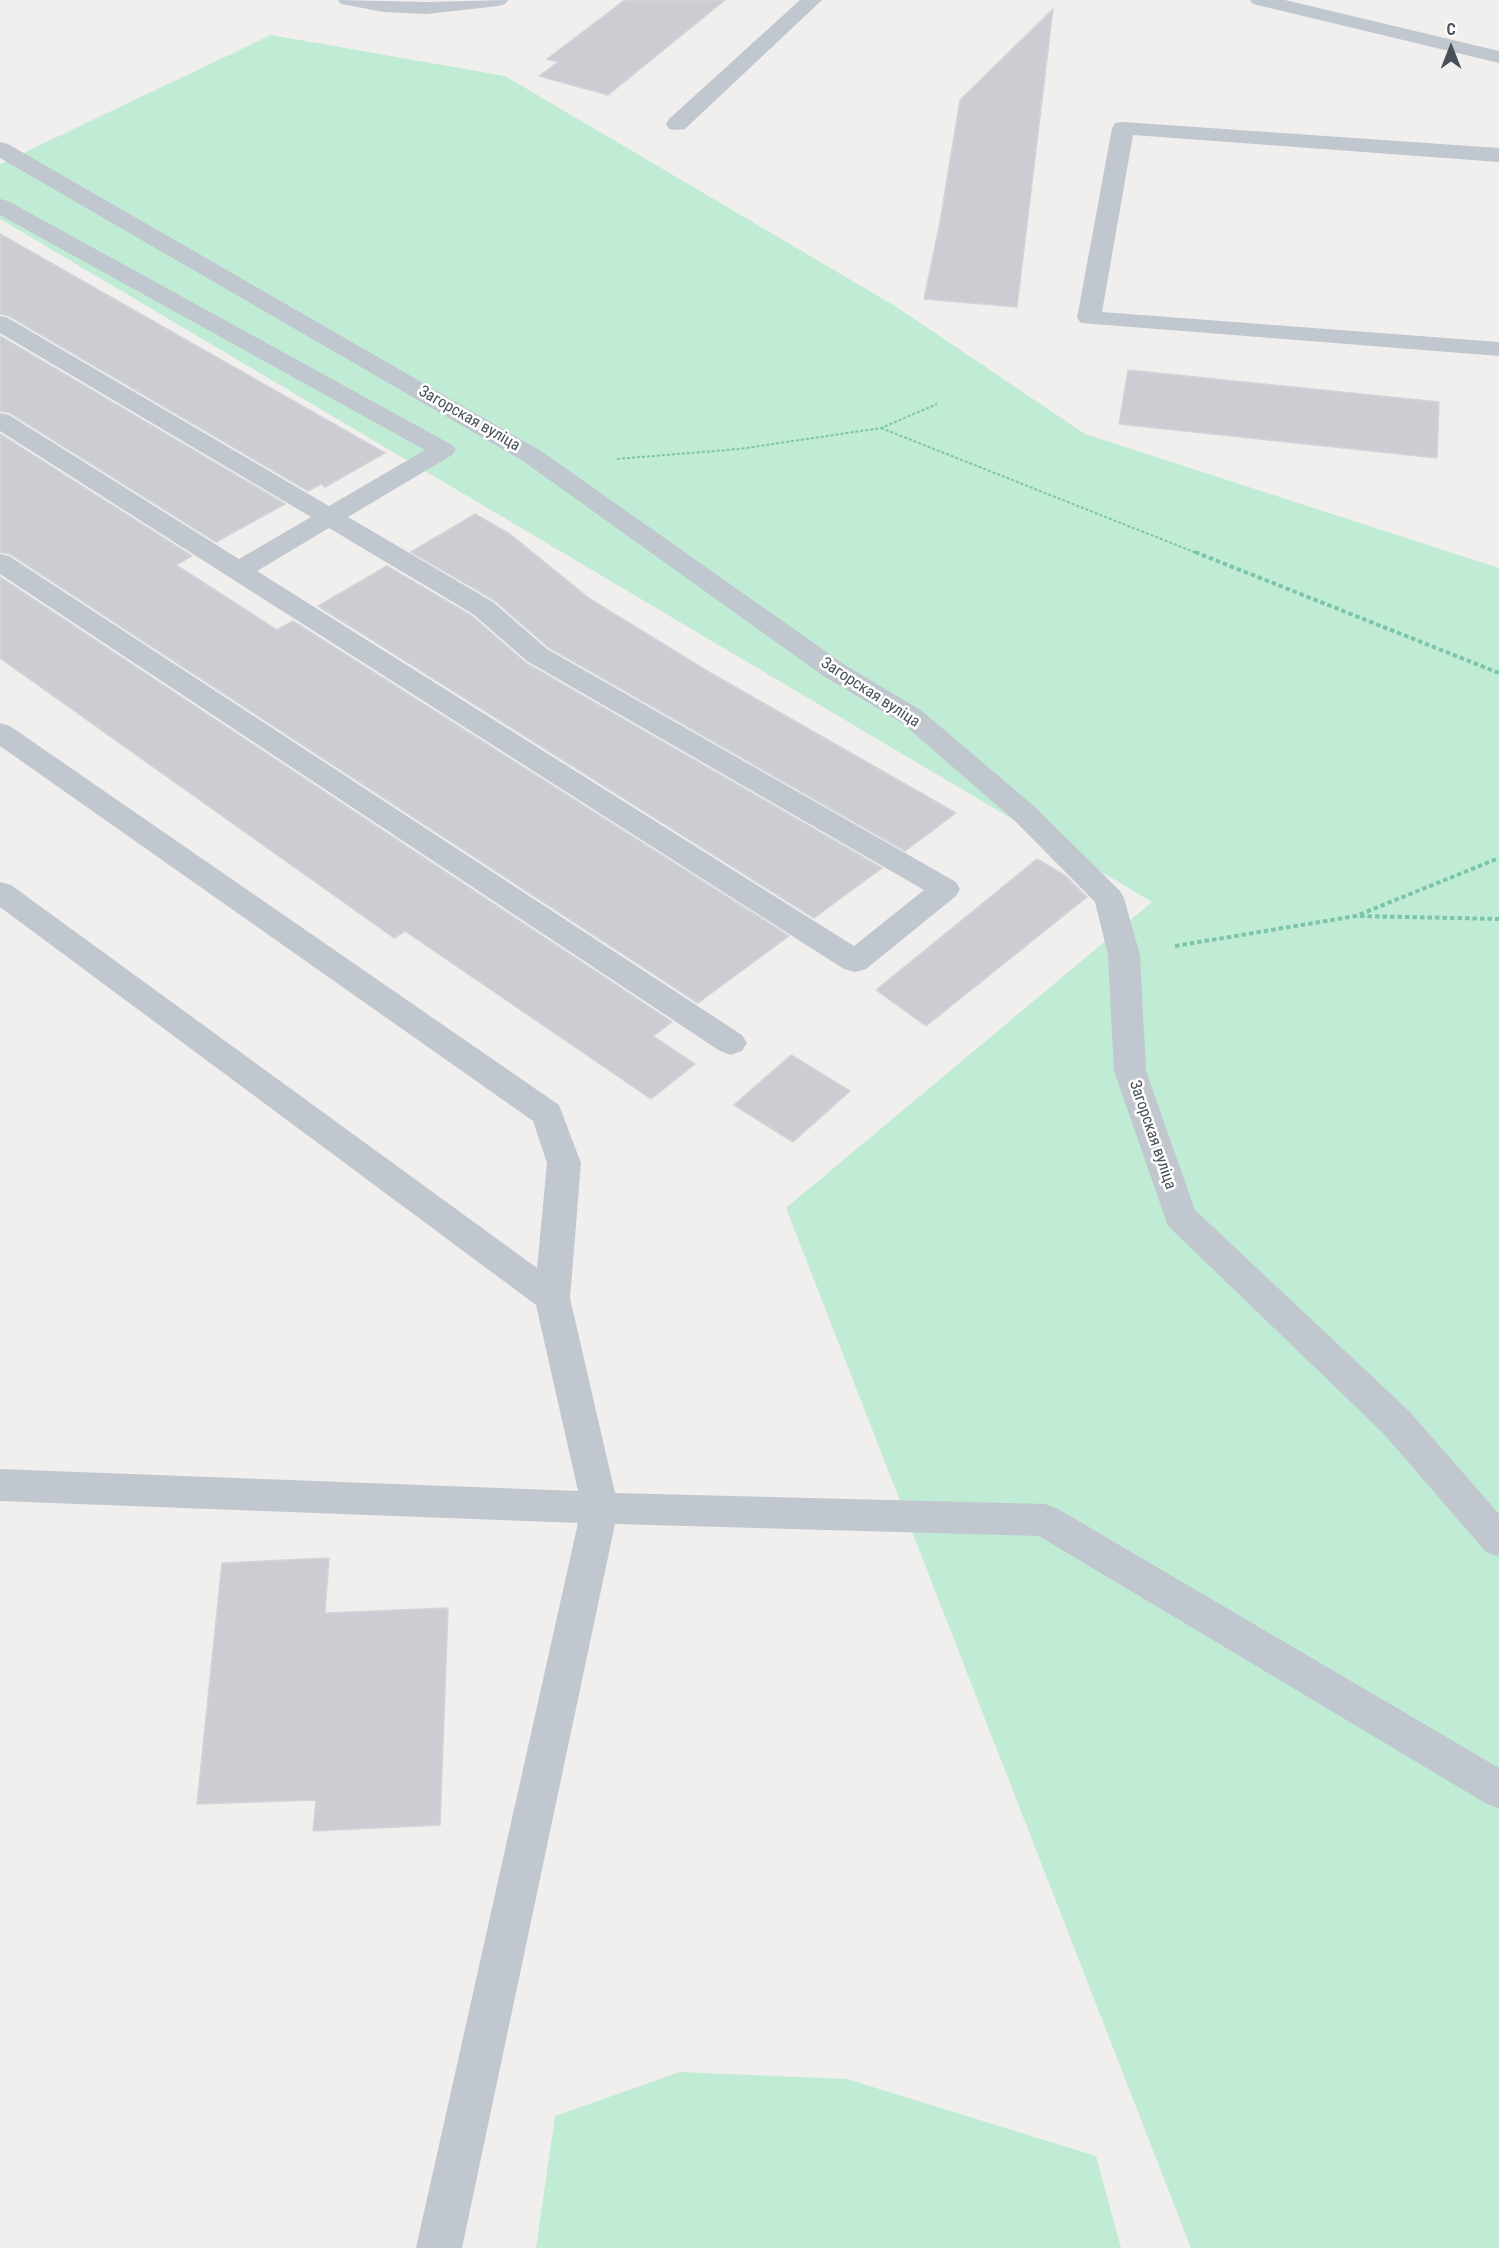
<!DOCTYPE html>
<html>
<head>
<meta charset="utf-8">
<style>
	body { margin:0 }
	#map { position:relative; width:1499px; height:2248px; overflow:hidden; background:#f1efee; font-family:"Roboto Condensed",sans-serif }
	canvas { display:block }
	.north { position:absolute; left:1421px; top:18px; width:60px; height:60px; -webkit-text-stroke:4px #fff; paint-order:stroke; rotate:0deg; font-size:16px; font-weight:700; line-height:24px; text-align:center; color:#48505a }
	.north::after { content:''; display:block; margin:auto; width:21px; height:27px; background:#48505a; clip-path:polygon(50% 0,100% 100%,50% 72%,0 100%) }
</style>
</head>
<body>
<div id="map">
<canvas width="1499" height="2248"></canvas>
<div class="north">С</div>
</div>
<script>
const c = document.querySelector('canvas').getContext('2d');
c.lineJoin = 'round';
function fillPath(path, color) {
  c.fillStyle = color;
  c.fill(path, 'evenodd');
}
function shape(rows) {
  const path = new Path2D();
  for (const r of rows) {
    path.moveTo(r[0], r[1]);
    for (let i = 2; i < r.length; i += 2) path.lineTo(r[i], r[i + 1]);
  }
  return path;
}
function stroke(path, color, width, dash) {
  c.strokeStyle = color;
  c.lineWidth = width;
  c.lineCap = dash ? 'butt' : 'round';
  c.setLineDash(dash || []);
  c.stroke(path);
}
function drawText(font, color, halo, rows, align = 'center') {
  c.font = font + ' "Roboto Condensed",sans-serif';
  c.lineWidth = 5;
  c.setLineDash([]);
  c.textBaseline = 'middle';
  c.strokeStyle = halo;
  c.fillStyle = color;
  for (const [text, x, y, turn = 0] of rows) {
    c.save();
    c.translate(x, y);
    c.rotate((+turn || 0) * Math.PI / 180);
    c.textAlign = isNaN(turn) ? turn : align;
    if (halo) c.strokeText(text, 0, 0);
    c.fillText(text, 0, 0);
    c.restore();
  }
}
const green = shape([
	[271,35,505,76,895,306,1085,434,1499,568,1499,2248,1191,2248,786,1208,1152,902,0,219,0,164],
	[680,2072,847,2079,1096,2156,1121,2248,536,2248,555,2116]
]);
const building = shape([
	[625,0,725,0,608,95,539,76,558,62,547,59,625,0],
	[1053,9,1017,307,924,299,940,222,960,100,1053,9],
	[0,234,385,453,325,487,321,484,308,491,9,316,0,314,0,234],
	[0,336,285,504,216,542,10,413,0,411,0,336],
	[1128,370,1439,402,1437,458,1119,424,1128,370],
	[0,434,192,556,176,565,277,630,293,621,789,936,698,1003,10,554,0,552,0,434],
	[475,514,510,534,590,599,709,672,956,813,905,851,548,647,494,600,411,552,475,514],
	[387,566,472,616,526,663,882,868,814,918,318,606,387,566],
	[0,577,672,1022,653,1036,695,1064,651,1099,405,931,394,938,0,658,0,577],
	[1037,859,1066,876,1087,897,926,1026,876,990,1037,859],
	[791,1055,850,1091,793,1142,734,1105,791,1055],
	[329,1558,325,1613,448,1608,440,1825,313,1831,316,1800,197,1804,222,1563,329,1558]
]);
const pathFar1 = shape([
	[881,428,1199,554],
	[617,459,739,449,881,428,937,404]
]);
const path = shape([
	[1195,552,1499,673],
	[1360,916,1499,919],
	[1175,946,1356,916,1499,858]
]);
const minor = shape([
	[338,0,427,2,508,0,505,4,498,6,427,14,384,12,341,4,338,0],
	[800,0,822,0,685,129,677,130,669,129,666,124,669,119,800,0],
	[1250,0,1285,0,1499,51,1499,63,1253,4,1250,0],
	[1123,122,1499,148,1499,162,1133,135,1102,312,1499,342,1499,356,1081,323,1077,318,1112,128,1115,123,1123,122],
	[0,142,8,144,541,451,845,665,922,711,1035,807,1120,891,1124,898,1140,955,1146,1071,1195,1210,1409,1411,1499,1514,1499,1557,1486,1552,1383,1433,1168,1226,1114,1071,1108,955,1095,902,1015,821,902,723,825,677,523,461,0,158,0,142],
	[0,199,8,201,452,445,456,450,452,455,348,517,493,602,547,649,956,882,960,889,956,896,866,969,855,972,844,969,0,431,0,413,9,415,239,559,311,517,0,333,0,316,8,318,329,506,425,450,0,215,0,199],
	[329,528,473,614,527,661,924,890,854,946,257,571,329,528],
	[0,554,9,556,742,1035,747,1043,742,1051,731,1055,720,1051,0,574,0,554],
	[0,723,10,726,559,1105,581,1163,570,1298,615,1493,1045,1504,1058,1509,1499,1768,1499,1809,1485,1803,1039,1536,615,1524,462,2248,416,2248,578,1523,0,1501,0,1469,578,1491,536,1305,0,907,0,882,11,885,537,1268,547,1163,533,1121,0,746,0,723]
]);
const streetNames = [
	["Загорская вуліца",469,419,30],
	["Загорская вуліца",870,693,33],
	["Загорская вуліца",1152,1135,71]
];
fillPath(green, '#c0ebd5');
fillPath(building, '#cccdd3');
stroke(building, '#d3d4d9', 1.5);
stroke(pathFar1, '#7bc6a9', 2, [3, 2]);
stroke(path, '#7bc6a9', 4, [4.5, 3]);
fillPath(minor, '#c0c7cf');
drawText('16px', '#48505a', '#fff', streetNames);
</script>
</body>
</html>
